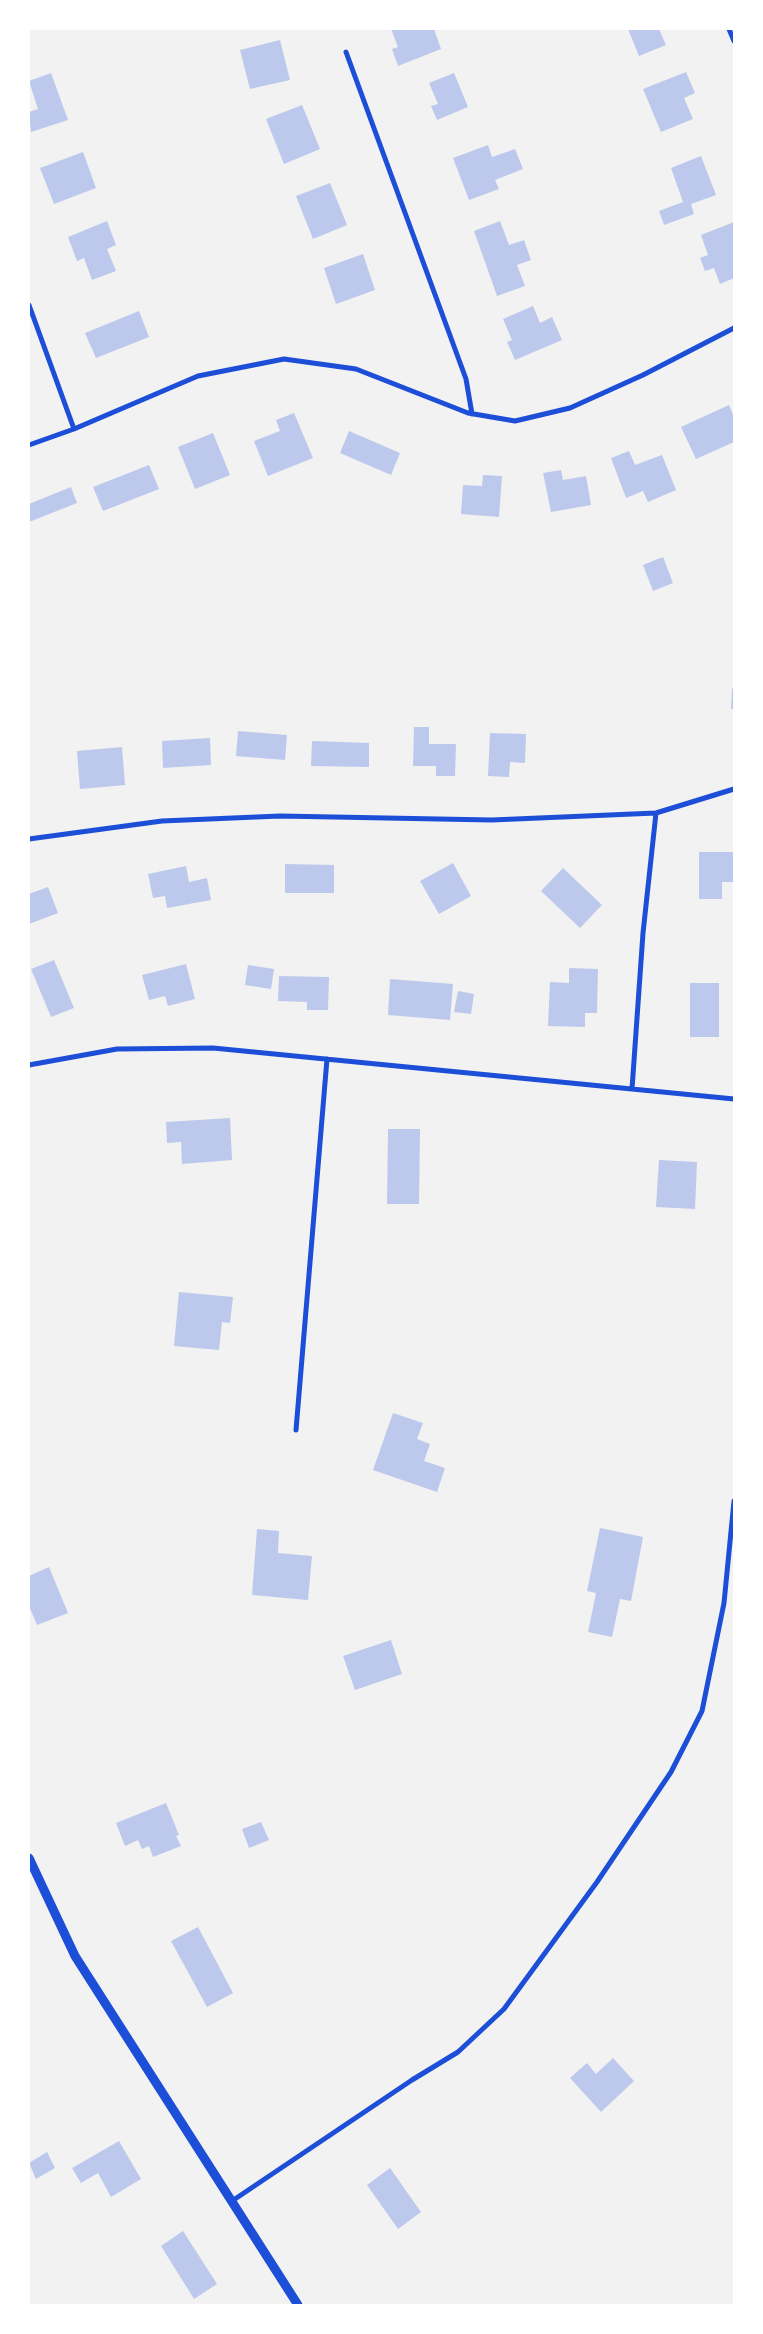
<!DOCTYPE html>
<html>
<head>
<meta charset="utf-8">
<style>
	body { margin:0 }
	#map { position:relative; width:763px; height:2334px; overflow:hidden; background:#f2f2f2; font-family:"Noto Serif",serif }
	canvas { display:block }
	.frame { position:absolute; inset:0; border:30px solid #fff; pointer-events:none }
</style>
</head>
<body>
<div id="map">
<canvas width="763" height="2334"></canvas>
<div class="frame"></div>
</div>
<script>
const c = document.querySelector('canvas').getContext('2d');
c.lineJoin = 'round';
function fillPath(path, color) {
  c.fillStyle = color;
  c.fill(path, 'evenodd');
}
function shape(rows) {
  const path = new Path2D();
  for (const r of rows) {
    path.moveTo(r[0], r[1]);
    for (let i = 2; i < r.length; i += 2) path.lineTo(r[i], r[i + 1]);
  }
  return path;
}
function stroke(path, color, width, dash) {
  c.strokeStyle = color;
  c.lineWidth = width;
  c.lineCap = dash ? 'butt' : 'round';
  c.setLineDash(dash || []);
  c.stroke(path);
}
const building = shape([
	[391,29,434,29,441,49,398,66,392,49,398,47],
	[628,29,659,29,666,45,639,56],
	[280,40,290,80,250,89,240,50],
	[686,72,695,93,684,98,693,119,661,132,643,89],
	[51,73,68,120,31,132,29,112,38,109,29,81],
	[454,73,468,107,437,120,431,106,438,104,429,83],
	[302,105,320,149,284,164,266,119],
	[488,145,492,157,515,149,523,169,495,180,499,189,469,200,453,158],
	[83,152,96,188,54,204,40,168],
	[701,156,716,195,691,204,694,214,664,225,659,211,683,202,671,168],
	[330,183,347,225,313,239,296,196],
	[107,221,116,245,107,249,116,271,92,280,84,258,77,261,68,237],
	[500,221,509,245,524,240,531,260,517,265,525,286,497,296,474,231],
	[734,222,734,278,720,284,714,268,705,271,700,258,708,255,701,235],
	[363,254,375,290,336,304,324,268],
	[533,306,540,323,552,317,562,340,515,360,507,342,512,340,503,319],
	[139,311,149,337,96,358,85,333],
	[729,405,734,417,734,442,696,459,681,427],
	[294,413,313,458,268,476,254,441,280,431,276,420],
	[349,431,400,453,391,475,340,453],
	[213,433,230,475,195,489,178,447],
	[629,451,635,465,662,455,676,490,648,502,643,491,626,498,611,458],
	[149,465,159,489,103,511,93,487],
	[561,470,563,480,586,476,591,505,551,512,543,473],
	[483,475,502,476,499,517,461,514,463,485,482,486],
	[71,487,77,503,29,522,29,504],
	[663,557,673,583,653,591,643,565],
	[732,688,734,689,734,709,731,709],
	[414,727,429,727,429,744,456,744,455,776,436,776,436,766,413,766],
	[238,731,287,735,285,760,236,756],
	[490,733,526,734,525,763,510,762,509,777,488,776],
	[210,738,211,765,163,768,162,741],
	[312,741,369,743,369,767,311,766],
	[122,747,125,785,80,789,77,751],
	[699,852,734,852,734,882,722,882,722,899,699,899],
	[453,863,471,896,439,914,420,881],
	[285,864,334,865,334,893,285,893],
	[186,866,189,882,207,878,211,900,167,908,165,896,153,898,148,874],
	[563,868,602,905,580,928,541,891],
	[48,887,58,913,29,924,29,894],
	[54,960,74,1008,51,1017,31,969],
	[186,964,195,999,168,1006,165,996,149,1000,142,975],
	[248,965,274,969,271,989,245,985],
	[569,968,598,969,597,1013,585,1013,585,1027,548,1026,550,982,569,983],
	[279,976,329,977,328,1010,307,1010,307,1002,278,1001],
	[390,979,453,984,450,1020,388,1015],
	[690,983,719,983,719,1037,690,1037],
	[458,991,474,994,471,1014,454,1012],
	[230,1118,232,1160,182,1164,181,1142,167,1143,166,1122],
	[388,1129,420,1129,419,1204,387,1204],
	[659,1160,697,1162,695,1209,656,1207],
	[179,1292,233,1297,230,1323,222,1322,219,1350,174,1346],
	[393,1413,423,1423,417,1439,430,1444,424,1461,445,1468,437,1492,373,1470],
	[600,1528,643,1537,631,1601,620,1599,612,1637,588,1632,596,1593,587,1591],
	[257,1529,279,1531,278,1553,312,1556,308,1600,252,1595],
	[49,1567,68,1613,37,1625,29,1606,29,1576],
	[391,1640,402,1674,355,1690,343,1656],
	[166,1803,179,1835,176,1836,181,1846,153,1857,149,1846,142,1849,138,1840,125,1846,116,1823],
	[261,1822,269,1840,249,1848,242,1829],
	[198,1927,233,1993,207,2007,171,1941],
	[613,2058,634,2081,601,2112,570,2078,587,2063,596,2074],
	[119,2141,141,2179,111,2197,98,2173,81,2183,72,2168],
	[47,2152,55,2168,36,2179,29,2163],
	[390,2168,421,2212,398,2229,367,2185],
	[183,2231,217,2284,194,2299,161,2246]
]);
const minor = shape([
	[729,29,734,41],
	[346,52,466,379,472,414],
	[29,305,74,429],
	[29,445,74,429,198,376,284,359,356,369,468,413,515,421,570,408,643,375,734,328],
	[29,839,162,821,280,816,492,820,656,813,734,789],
	[29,1065,117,1049,213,1048,734,1099],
	[632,1089,643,933,656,813],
	[296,1430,327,1059],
	[232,2201,412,2080,458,2052,504,2009,597,1882,671,1772,702,1711,724,1603,734,1501]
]);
const tertiary = shape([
	[29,1858,75,1956,298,2305]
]);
fillPath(building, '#bdc9ec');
stroke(minor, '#1d4ed8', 5);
stroke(tertiary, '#1d4ed8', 9);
</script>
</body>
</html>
